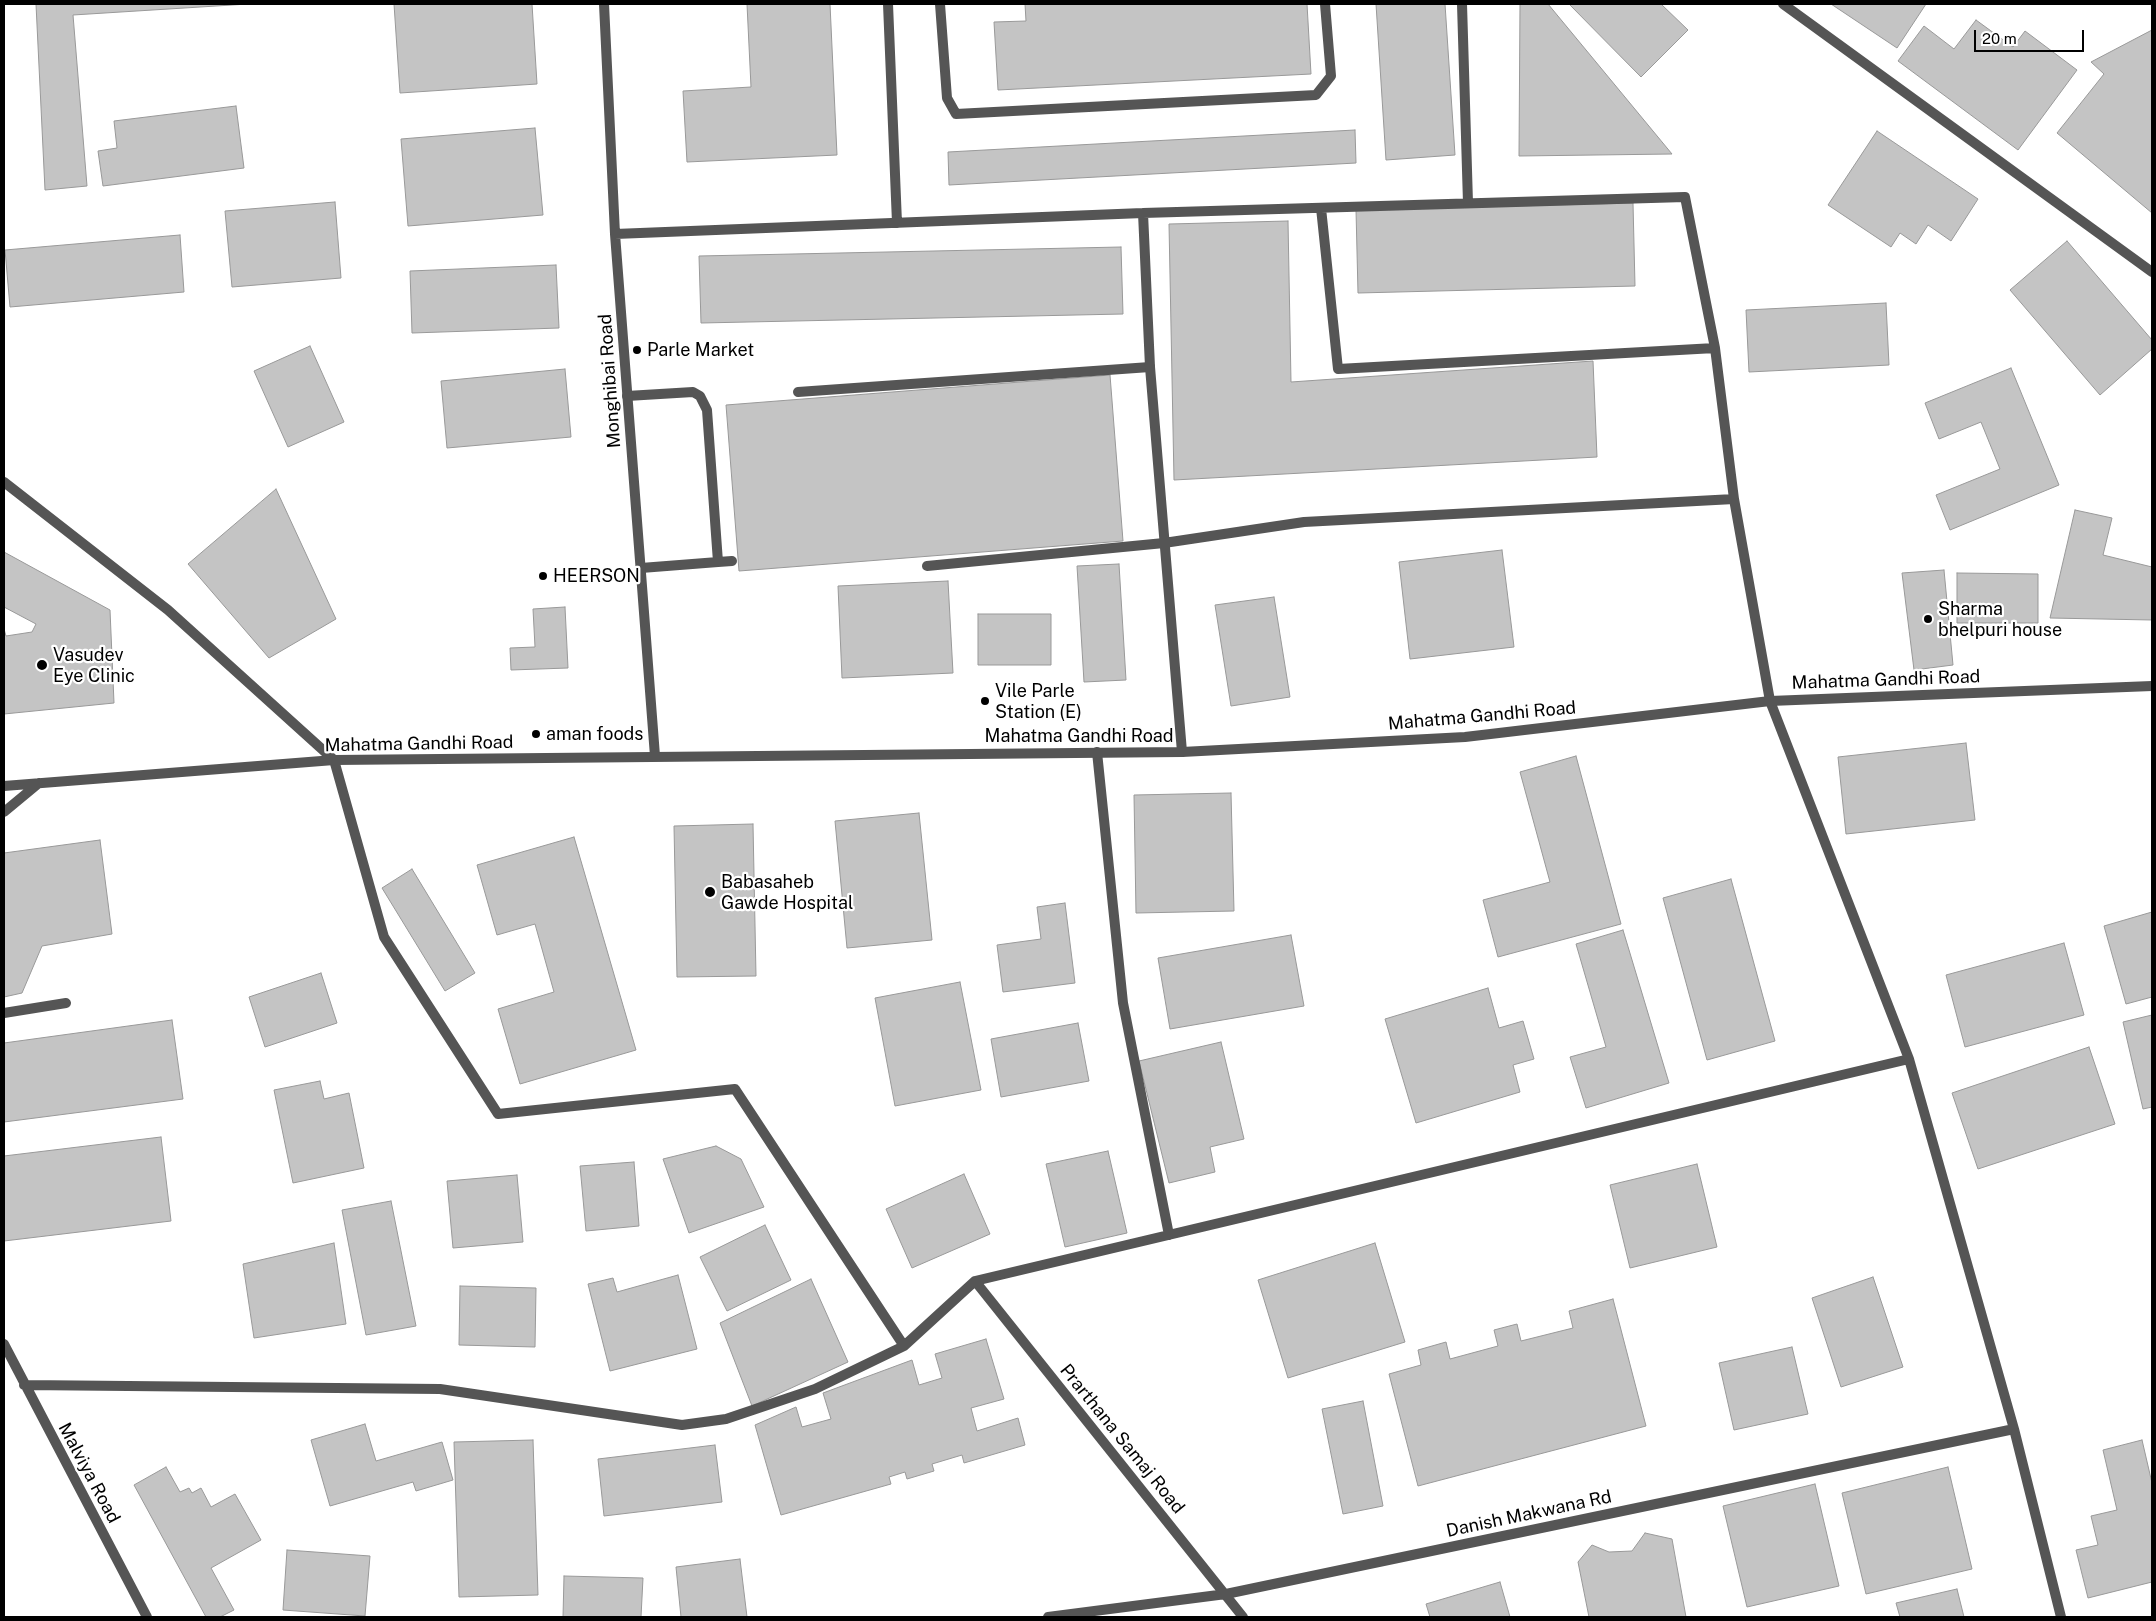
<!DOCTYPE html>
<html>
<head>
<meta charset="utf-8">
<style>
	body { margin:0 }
	#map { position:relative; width:2156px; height:1621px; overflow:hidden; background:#fff; font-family:"Public Sans",sans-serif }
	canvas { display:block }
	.frame { position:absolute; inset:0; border:5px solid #000; pointer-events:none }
	.scale { position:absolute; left:1974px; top:30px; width:110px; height:22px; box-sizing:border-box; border:2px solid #000; border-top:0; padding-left:6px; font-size:15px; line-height:18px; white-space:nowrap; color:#000; -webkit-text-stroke:4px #fff; paint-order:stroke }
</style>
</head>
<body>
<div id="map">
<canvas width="2156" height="1621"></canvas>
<div class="frame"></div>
<div class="scale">20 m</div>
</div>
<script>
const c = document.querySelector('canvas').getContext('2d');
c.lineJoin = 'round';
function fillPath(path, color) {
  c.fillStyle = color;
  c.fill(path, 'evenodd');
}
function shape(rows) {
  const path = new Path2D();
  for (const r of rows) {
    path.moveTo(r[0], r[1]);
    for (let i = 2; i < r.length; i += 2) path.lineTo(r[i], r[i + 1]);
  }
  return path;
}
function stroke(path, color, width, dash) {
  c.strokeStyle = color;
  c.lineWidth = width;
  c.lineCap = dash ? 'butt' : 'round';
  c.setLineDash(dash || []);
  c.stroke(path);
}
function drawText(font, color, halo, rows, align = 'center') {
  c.font = font + ' "Public Sans",sans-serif';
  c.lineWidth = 4.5;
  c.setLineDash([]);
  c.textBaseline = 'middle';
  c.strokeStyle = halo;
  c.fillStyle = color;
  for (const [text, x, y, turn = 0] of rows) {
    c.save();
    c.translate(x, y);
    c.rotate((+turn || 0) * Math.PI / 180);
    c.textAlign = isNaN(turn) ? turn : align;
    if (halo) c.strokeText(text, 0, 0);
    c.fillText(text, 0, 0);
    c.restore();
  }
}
const building = shape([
	[36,4,248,4,73,15,87,186,45,190,36,4],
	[394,4,532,4,537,84,400,93,394,4],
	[747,4,830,4,837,155,687,162,683,91,751,87,747,4],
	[1025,4,1307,4,1311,74,998,90,994,22,1026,21,1025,4],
	[1376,4,1445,4,1455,155,1386,160,1376,4],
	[1520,4,1548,4,1672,154,1519,156,1520,4],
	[1569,4,1661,4,1688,30,1641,77,1569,4],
	[1831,4,1926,4,1897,48,1831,4],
	[1976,20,2013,47,2025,31,2077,70,2018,150,1898,61,1924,26,1954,49,1976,20],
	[2152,30,2152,213,2057,133,2104,74,2091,62,2152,30],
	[236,106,244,168,103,186,98,151,117,148,114,121,236,106],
	[535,128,543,215,408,226,401,139,535,128],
	[1355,130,1356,163,949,185,948,152,1355,130],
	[1877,131,1978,199,1951,241,1928,225,1916,244,1900,233,1891,247,1828,205,1877,131],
	[335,202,341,278,232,287,225,211,335,202],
	[1633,203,1635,286,1358,293,1356,210,1633,203],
	[1288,221,1291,382,1593,361,1597,457,1174,480,1169,224,1288,221],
	[180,235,184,292,10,307,5,250,180,235],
	[2067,241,2152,340,2152,349,2100,395,2010,290,2067,241],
	[1121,247,1123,314,701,323,699,256,1121,247],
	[556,265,559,328,412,333,410,271,556,265],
	[1886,303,1889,365,1749,372,1746,310,1886,303],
	[310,346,344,422,288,447,254,371,310,346],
	[2011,368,2059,485,1950,530,1936,495,2000,469,1981,422,1939,439,1925,403,2011,368],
	[565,369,571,437,447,448,441,381,565,369],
	[1110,375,1123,541,739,571,726,405,1110,375],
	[276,489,336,619,269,658,188,564,276,489],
	[2075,510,2112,518,2103,555,2152,567,2152,620,2050,618,2075,510],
	[1502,550,1514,647,1410,659,1399,562,1502,550],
	[4,552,110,610,114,703,4,714,4,629,6,636,32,632,36,624,4,607,4,552],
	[1119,564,1126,680,1084,682,1077,566,1119,564],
	[1944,570,1953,665,1914,670,1902,573,1944,570],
	[1957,573,2038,574,2038,623,1957,623,1957,573],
	[948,581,953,673,842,678,838,586,948,581],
	[1274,597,1290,697,1231,706,1215,605,1274,597],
	[565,607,568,668,511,670,510,648,535,647,533,609,565,607],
	[978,614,1051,614,1051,665,978,665,978,614],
	[1966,743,1975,820,1846,834,1838,757,1966,743],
	[1576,756,1621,924,1498,957,1483,900,1550,882,1520,772,1576,756],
	[1231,793,1234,911,1136,913,1134,795,1231,793],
	[919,813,932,940,847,948,835,821,919,813],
	[753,824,756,976,677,977,674,826,753,824],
	[574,837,636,1050,520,1084,498,1009,554,992,535,924,497,935,477,865,574,837],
	[100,840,112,934,42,946,22,993,4,997,4,853,100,840],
	[412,869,475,973,445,991,382,888,412,869],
	[1731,879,1775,1041,1707,1060,1663,898,1731,879],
	[1065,903,1075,983,1003,992,997,945,1041,939,1037,907,1065,903],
	[2152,912,2152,997,2126,1004,2104,926,2152,912],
	[1623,930,1669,1083,1586,1108,1570,1057,1606,1047,1576,944,1623,930],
	[1291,935,1304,1006,1170,1029,1158,958,1291,935],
	[2064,943,2084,1015,1965,1047,1946,975,2064,943],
	[321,973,337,1023,265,1047,249,997,321,973],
	[960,982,981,1090,895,1106,875,998,960,982],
	[1488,988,1499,1028,1523,1021,1534,1059,1513,1065,1520,1092,1416,1123,1385,1019,1488,988],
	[2152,1015,2152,1107,2143,1109,2123,1022,2152,1015],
	[172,1020,183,1099,4,1122,4,1043,172,1020],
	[1078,1023,1089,1081,1001,1097,991,1039,1078,1023],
	[1221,1042,1244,1139,1210,1147,1215,1172,1169,1183,1139,1061,1221,1042],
	[2089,1047,2115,1124,1978,1169,1952,1093,2089,1047],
	[320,1081,324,1099,349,1093,364,1168,293,1183,274,1090,320,1081],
	[161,1137,171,1221,4,1241,4,1156,161,1137],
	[716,1146,741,1159,764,1207,689,1233,663,1159,716,1146],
	[1108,1151,1127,1233,1065,1247,1046,1164,1108,1151],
	[634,1162,639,1226,586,1231,580,1166,634,1162],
	[1697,1164,1717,1247,1630,1268,1610,1185,1697,1164],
	[964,1174,990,1234,912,1268,886,1209,964,1174],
	[517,1175,523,1242,453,1248,447,1181,517,1175],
	[391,1201,416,1326,366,1335,342,1210,391,1201],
	[765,1225,791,1280,727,1311,700,1257,765,1225],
	[334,1243,346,1324,254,1338,243,1264,334,1243],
	[1375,1243,1405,1342,1288,1378,1258,1280,1375,1243],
	[678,1275,697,1349,610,1371,588,1284,613,1278,617,1292,678,1275],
	[1873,1277,1903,1367,1841,1387,1812,1298,1873,1277],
	[811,1279,848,1362,752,1406,720,1323,811,1279],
	[460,1286,536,1288,535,1347,459,1345,460,1286],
	[1613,1299,1646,1426,1418,1486,1389,1374,1421,1365,1418,1350,1446,1342,1450,1359,1498,1346,1494,1330,1517,1324,1521,1341,1573,1328,1569,1311,1613,1299],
	[986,1339,1004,1399,971,1408,977,1431,1018,1418,1025,1445,964,1463,962,1455,932,1464,934,1471,907,1479,905,1472,889,1477,891,1484,781,1515,755,1425,796,1407,802,1427,831,1419,823,1393,912,1360,919,1385,942,1378,935,1354,986,1339],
	[1792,1347,1808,1414,1734,1430,1719,1363,1792,1347],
	[1363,1401,1383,1506,1343,1514,1322,1409,1363,1401],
	[365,1424,376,1461,442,1442,453,1480,416,1491,413,1482,330,1506,311,1440,365,1424],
	[533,1440,538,1595,459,1597,454,1442,533,1440],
	[2142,1440,2152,1483,2152,1582,2088,1598,2076,1550,2098,1545,2091,1516,2117,1510,2103,1450,2142,1440],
	[715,1445,722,1502,604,1516,598,1459,715,1445],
	[166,1467,180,1492,189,1488,192,1493,201,1488,211,1507,235,1494,261,1540,211,1568,234,1610,220,1617,206,1617,134,1485,166,1467],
	[1948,1467,1972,1569,1866,1594,1842,1493,1948,1467],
	[1815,1484,1839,1586,1747,1607,1723,1506,1815,1484],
	[1645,1533,1672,1539,1686,1617,1589,1617,1578,1562,1592,1545,1609,1552,1632,1551,1645,1533],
	[287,1550,370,1556,365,1616,283,1610,287,1550],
	[740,1559,747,1617,681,1617,676,1567,740,1559],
	[564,1576,643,1578,641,1617,563,1617,564,1576],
	[1500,1582,1510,1617,1430,1617,1426,1604,1500,1582],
	[1957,1589,1964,1617,1900,1617,1896,1603,1957,1589]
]);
const service = shape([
	[940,4,947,98,956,114,1316,95,1331,76,1325,4],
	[798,392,1150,367],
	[627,396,693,392,700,396,707,410,718,562,641,568],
	[718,562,732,561],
	[927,566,1164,543],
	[4,1013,66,1003]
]);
const minor = shape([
	[604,4,615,234,655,756],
	[888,4,897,223],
	[1462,4,1468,203],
	[1783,4,2152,272],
	[1321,208,1338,369,1715,348],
	[1143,213,1150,367,1182,752],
	[615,234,1143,213,1685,197,1715,348,1734,499,1770,701,1909,1059,2014,1429,2061,1617],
	[4,482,168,610,334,760,384,937,498,1114,735,1089,904,1346,975,1281,1909,1059],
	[1164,543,1304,522,1734,499],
	[1097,752,1123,1003,1169,1235],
	[975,1281,1243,1617],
	[4,1344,147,1617],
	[24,1385,440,1389,682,1425,726,1419,815,1389,904,1346],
	[1048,1617,1226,1594,2014,1429]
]);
const tertiary = shape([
	[4,786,334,760,1182,752,1465,737,1770,701,2152,686],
	[4,812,39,783]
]);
const markers = [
	[637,350,5,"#000"],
	[543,576,5,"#000"],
	[1928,619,5,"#000"],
	[42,665,6,"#000"],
	[985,701,5,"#000"],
	[536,734,5,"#000"],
	[710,892,6,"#000"]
];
const poiNames = [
	["Parle Market",647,350],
	["HEERSON",553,576],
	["Sharma",1938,609],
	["bhelpuri house",1938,630],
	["Vasudev",53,655],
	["Eye Clinic",53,676],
	["Vile Parle",995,691],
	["Station (E)",995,712],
	["aman foods",546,734],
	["Babasaheb",721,882],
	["Gawde Hospital",721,903]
];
const streetNames = [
	["Monghibai Road",610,381,-94],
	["Mahatma Gandhi Road",1886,680,-2],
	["Mahatma Gandhi Road",1482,716,-5],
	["Mahatma Gandhi Road",1079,736],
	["Mahatma Gandhi Road",419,744,-1],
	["Prarthana Samaj Road",1122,1439,51],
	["Malviya Road",89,1473,62],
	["Danish Makwana Rd",1529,1514,-12]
];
fillPath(building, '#c4c4c4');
stroke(building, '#999', 1);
stroke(service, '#555', 10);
stroke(minor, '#555', 10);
stroke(tertiary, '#555', 10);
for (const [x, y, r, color] of markers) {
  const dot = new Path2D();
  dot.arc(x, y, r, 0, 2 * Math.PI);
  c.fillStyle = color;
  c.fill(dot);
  stroke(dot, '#fff', 2);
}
drawText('18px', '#000', '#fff', poiNames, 'left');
drawText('18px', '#000', '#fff', streetNames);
</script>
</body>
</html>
